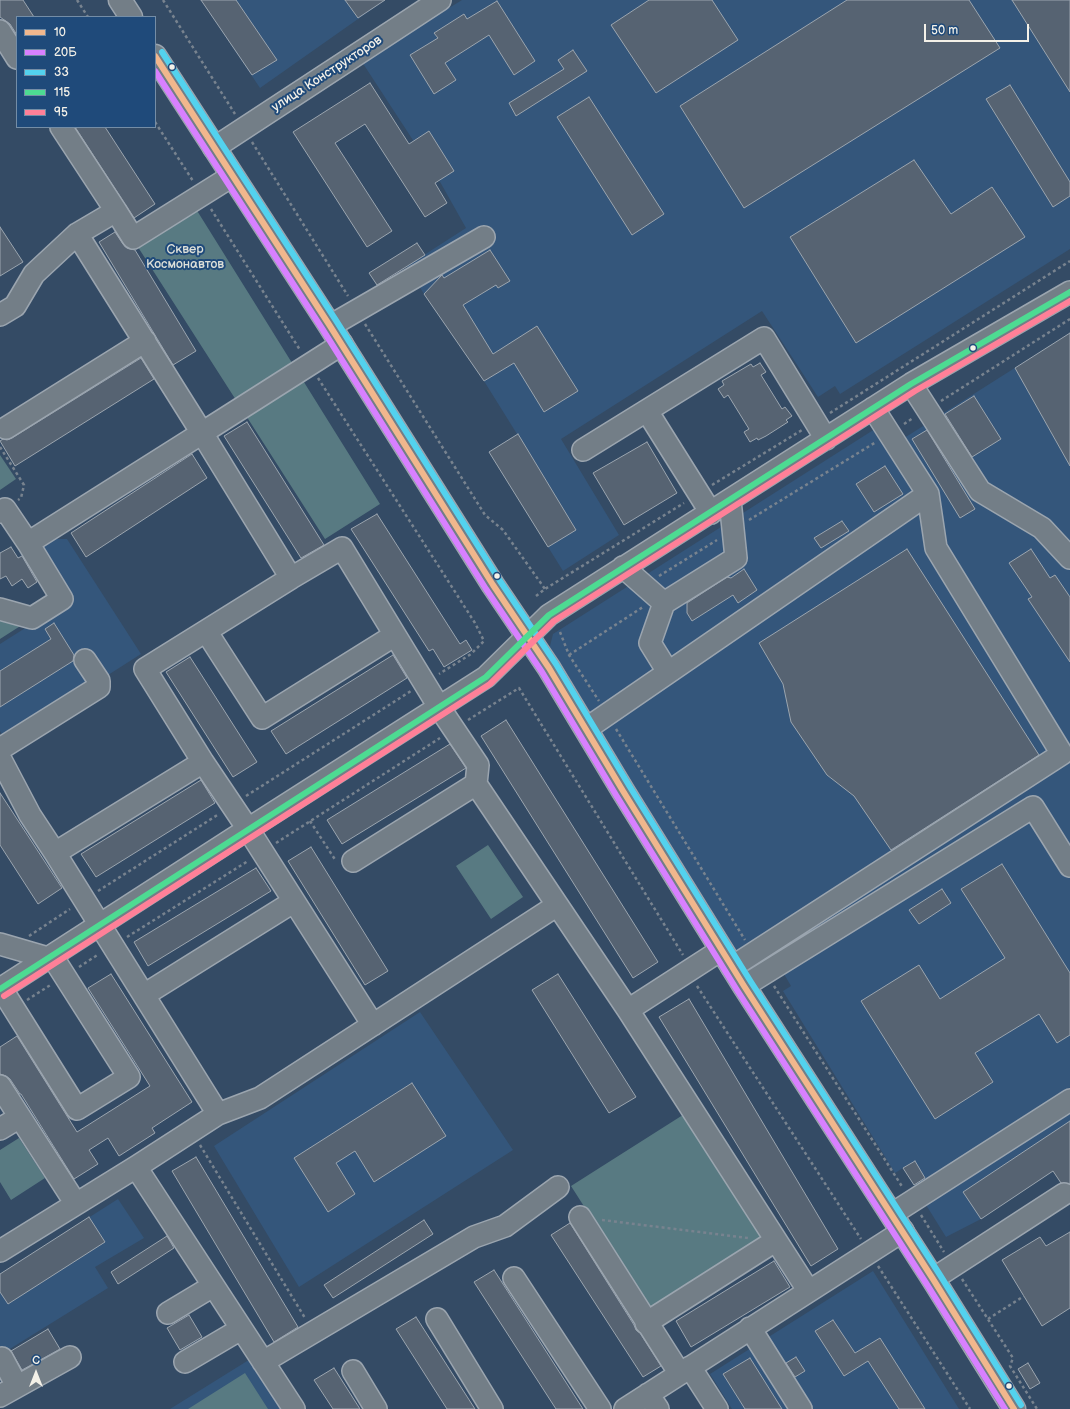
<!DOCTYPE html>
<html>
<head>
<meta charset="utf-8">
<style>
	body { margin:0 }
	#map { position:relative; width:1070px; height:1409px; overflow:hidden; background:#344b65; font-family:"Balsamiq Sans",sans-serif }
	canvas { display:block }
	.legend { position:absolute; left:16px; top:16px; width:140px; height:112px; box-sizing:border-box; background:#1f4a7a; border:1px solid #748da6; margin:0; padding:5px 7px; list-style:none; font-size:12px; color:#f4f1e8 }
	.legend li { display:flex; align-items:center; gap:8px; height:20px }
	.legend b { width:20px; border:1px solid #748da6 }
	.north { position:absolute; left:16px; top:1353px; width:40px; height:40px; -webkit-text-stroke:3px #1f4a7a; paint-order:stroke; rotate:0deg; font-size:11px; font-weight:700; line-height:16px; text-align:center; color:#f4f1e8 }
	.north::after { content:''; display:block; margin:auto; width:14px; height:18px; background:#f4f1e8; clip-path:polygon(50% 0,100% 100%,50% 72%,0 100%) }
	.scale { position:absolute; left:924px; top:24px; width:105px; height:18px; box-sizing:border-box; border:2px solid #f4f1e8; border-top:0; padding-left:5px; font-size:12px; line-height:14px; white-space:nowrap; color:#f4f1e8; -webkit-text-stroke:3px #1f4a7a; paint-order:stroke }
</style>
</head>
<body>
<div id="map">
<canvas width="1070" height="1409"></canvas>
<ul class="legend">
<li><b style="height:5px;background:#f1b78d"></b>10</li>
<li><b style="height:5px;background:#d880ff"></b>20Б</li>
<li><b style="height:5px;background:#53d2ee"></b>33</li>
<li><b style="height:5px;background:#4ddb92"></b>115</li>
<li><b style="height:5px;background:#ff8098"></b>95</li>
</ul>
<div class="north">С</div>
<div class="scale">50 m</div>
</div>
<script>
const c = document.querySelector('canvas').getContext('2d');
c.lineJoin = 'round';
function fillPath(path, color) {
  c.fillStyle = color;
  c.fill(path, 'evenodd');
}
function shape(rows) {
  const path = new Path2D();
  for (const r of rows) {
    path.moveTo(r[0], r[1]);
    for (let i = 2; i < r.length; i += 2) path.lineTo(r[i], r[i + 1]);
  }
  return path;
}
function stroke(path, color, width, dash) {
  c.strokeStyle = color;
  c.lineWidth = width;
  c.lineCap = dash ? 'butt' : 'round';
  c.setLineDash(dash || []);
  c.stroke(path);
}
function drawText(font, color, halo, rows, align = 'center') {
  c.font = font + ' "Balsamiq Sans",sans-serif';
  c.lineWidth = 4;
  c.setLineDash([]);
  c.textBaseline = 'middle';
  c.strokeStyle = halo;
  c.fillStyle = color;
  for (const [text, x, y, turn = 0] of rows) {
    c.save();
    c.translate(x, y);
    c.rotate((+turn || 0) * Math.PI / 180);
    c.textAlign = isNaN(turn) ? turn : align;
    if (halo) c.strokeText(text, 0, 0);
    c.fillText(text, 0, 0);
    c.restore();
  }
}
const built = shape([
	[201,0,385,0,260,88],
	[462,0,1070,0,1070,249,840,394,835,386,818,397,762,311,561,439,619,535,563,571,489,452,517,434,484,381,424,294,407,266,466,228,439,180,362,62],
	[1070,333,1070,1159,981,1219,946,1237,903,1168,895,1173,783,991,791,986,773,955,748,972,548,654,553,634,889,420,901,440],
	[47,539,67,539,141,654,6,740,0,731,0,644,68,601,38,549],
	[420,1012,513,1150,299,1287,214,1146],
	[118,1199,144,1238,95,1267,108,1288,0,1355,0,1274],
	[873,1271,959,1409,732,1409,710,1374],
	[252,1358,283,1409,170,1409]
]);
const green = shape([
	[196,209,380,504,325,539,136,244],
	[0,455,16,479,0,490],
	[0,617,25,623,0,639],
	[488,845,523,897,491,919,456,866],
	[686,1113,764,1236,649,1308,571,1186],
	[19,1138,45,1178,11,1200,0,1182,0,1150],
	[245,1373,268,1409,188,1409]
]);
const building = shape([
	[0,0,23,0,34,17,17,17,17,35,10,24,0,17,0,0],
	[201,0,236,0,277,60,252,75,201,0],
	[345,0,385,0,358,18,345,0],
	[649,0,712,0,738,40,656,93,611,25,649,0],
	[847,0,969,0,1000,48,744,208,680,106,847,0],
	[1012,0,1070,0,1070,92,1012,0],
	[497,1,535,61,514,75,489,35,445,63,456,80,434,94,410,55,438,38,434,33,464,14,467,19,497,1],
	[573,50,587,71,516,116,509,103,564,69,558,60,573,50],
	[370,83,409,144,429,131,454,171,435,183,447,203,425,217,365,124,335,143,392,231,367,247,293,132,370,83],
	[1010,85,1070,182,1070,196,1053,207,986,99,1010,85],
	[589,97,664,214,632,235,557,117,589,97],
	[75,127,105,127,155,204,134,218,75,127],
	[914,160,951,214,992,187,1025,237,856,343,790,237,914,160],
	[0,227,23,262,0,276,0,227],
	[115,232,123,244,127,248,135,250,196,351,173,365,99,242,115,232],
	[417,243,425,255,377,285,369,273,417,243],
	[490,250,510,281,498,288,496,285,463,305,493,354,537,326,578,391,544,412,514,363,484,381,424,294,441,276,442,275,444,278,490,250],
	[1070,333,1070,466,1015,368,1070,333],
	[141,358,154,379,15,466,0,441,3,439,7,440,12,438,141,358],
	[760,363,766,372,761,375,782,409,785,407,792,416,786,420,788,422,766,436,758,440,757,438,750,442,744,432,749,429,728,395,724,398,718,389,724,385,722,381,751,364,753,367,760,363],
	[974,396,1001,439,972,457,945,414,974,396],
	[247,422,324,545,301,558,224,436,247,422],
	[927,430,975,509,960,518,912,439,927,430],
	[518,434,576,530,548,547,489,452,518,434],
	[647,442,677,493,624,525,593,473,647,442],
	[192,454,207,478,86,557,71,533,192,454],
	[885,466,903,494,874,512,856,484,885,466],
	[377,514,460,644,466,640,472,650,444,667,433,649,429,651,351,529,377,514],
	[842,521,849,531,821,548,814,538,842,521],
	[11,547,18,558,22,556,37,582,28,588,22,579,12,586,6,576,0,579,0,553,11,547],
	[907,549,1039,755,891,850,854,796,827,775,791,722,783,684,759,643,907,549],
	[1031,549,1050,578,1055,575,1070,597,1070,662,1028,599,1032,597,1009,563,1031,549],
	[744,569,757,590,738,603,733,595,692,621,687,613,687,603,727,577,731,578,744,569],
	[54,623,74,655,73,661,0,707,0,671,51,639,45,629,54,623],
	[393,655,407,678,286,754,271,731,393,655],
	[190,657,257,762,233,777,166,672,190,657],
	[506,720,658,962,633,978,481,736,506,720],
	[450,744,466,768,342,844,327,820,450,744],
	[201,780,215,803,96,877,81,854,201,780],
	[0,793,62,888,38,904,0,845,0,793],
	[311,847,388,971,365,985,288,861,311,847],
	[1002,864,1070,973,1070,1035,1057,1043,1039,1014,975,1053,993,1082,935,1119,861,1001,919,965,940,999,1005,958,961,889,1002,864],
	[256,868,271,891,148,966,134,942,256,868],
	[942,889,951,903,919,924,909,910,942,889],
	[111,974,192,1102,152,1128,155,1133,119,1156,108,1138,89,1150,98,1164,74,1179,21,1094,20,1094,10,1079,6,1076,0,1074,0,1047,17,1036,77,1132,150,1086,88,988,111,974],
	[558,974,636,1097,609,1113,532,990,558,974],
	[689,999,838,1249,811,1266,659,1017,689,999],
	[412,1083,446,1136,374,1182,355,1151,336,1163,355,1194,328,1212,294,1158,412,1083],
	[1070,1121,1070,1184,1061,1183,1053,1171,981,1219,963,1192,1070,1121],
	[196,1157,298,1327,274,1342,172,1171,196,1157],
	[915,1161,925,1178,914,1185,903,1168,915,1161],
	[89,1217,105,1242,8,1304,0,1292,0,1274,89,1217],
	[424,1220,433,1234,333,1298,324,1285,424,1220],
	[570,1223,634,1325,636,1330,640,1333,661,1366,643,1377,551,1235,570,1223],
	[1070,1232,1070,1308,1042,1326,1002,1260,1040,1237,1046,1246,1070,1232],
	[167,1236,174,1248,118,1284,111,1272,167,1236],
	[774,1261,790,1287,691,1347,676,1321,774,1261],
	[494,1270,583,1409,556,1409,474,1282,494,1270],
	[189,1315,202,1337,180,1350,167,1328,189,1315],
	[416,1317,475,1409,447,1409,396,1329,416,1317],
	[833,1320,855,1353,880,1338,925,1409,899,1409,868,1361,844,1376,815,1331,833,1320],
	[48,1329,60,1349,22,1370,11,1351,48,1329],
	[796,1357,805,1371,795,1377,786,1363,796,1357],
	[750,1358,782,1409,745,1409,723,1374,750,1358],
	[1028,1363,1040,1383,1030,1389,1018,1369,1028,1363],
	[334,1368,360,1409,333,1409,314,1380,334,1368]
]);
const path = shape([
	[77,0,88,17],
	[163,0,235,114],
	[155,122,193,181],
	[252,142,348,296],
	[211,209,300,350],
	[365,324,485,515,503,530,545,589],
	[318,378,475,623,484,641,471,654,439,674],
	[941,401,1070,319],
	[830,413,1070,261],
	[904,424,913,418],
	[0,447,24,485,21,498,18,500],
	[712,485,802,430],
	[749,520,876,442],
	[659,576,717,540],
	[536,596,545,589,684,503],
	[560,632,569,655,599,701],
	[569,655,643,607],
	[468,720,519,688,683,955],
	[616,729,745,940],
	[246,796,411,691],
	[310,821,336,861],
	[276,843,440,738],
	[98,891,219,814],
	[29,936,70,909],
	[127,937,248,861],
	[79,967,99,954],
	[697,986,861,1239],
	[774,986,903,1188],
	[27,1000,52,984],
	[200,1145,305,1318],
	[921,1215,944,1252],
	[602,1220,748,1238],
	[878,1266,970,1409],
	[962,1279,1013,1358,1010,1366,1037,1409],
	[988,1319,1024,1296]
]);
const minor = shape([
	[0,31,17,58],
	[61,127,116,211],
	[214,148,440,0],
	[0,315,15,306,34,274,77,234,116,211,133,238,232,176],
	[330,326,484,237],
	[342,344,202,433,291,578,206,631,262,718,395,635,439,707,478,765,476,784,628,1010,808,1290],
	[911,384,980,491,1042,528,1070,558],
	[647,411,711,513],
	[6,428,145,341],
	[583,450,764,338,826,439],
	[0,512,5,509,28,543],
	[623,567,664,603,736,558,730,500],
	[291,578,342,548,395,635],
	[664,603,650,643,668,672],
	[0,609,32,618,62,599,28,543,202,433,77,234],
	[206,631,145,669,203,762,248,829,373,1025],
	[586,729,928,494],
	[0,749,99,687,99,681,85,660],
	[0,758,30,815,55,853,218,1114],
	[55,853,203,762],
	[353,861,476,784],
	[0,944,48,958],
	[732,967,1062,754,936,548,928,494,873,408],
	[744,986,1033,807,1070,866],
	[1,988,77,1109,129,1077,52,956],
	[0,989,248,829,486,677,549,615,911,384,1070,292],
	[144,995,293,902],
	[628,1010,721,950],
	[0,1086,76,1204],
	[0,1129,20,1117],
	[136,1167,294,1409],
	[892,1214,1070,1100],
	[580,1217,680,1374],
	[0,1251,136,1167,218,1114,260,1098,556,906],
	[514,1278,600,1409],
	[933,1279,1064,1194],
	[168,1313,213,1286],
	[437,1319,492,1409],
	[646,1323,775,1241],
	[750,1328,801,1409],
	[2,1358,17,1386],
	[185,1362,241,1329],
	[263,1362,474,1237,505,1226,558,1187],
	[690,1367,717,1409],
	[353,1371,376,1409],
	[648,1394,658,1409],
	[0,1396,70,1357],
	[625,1409,903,1231]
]);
const major = shape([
	[120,0,131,17],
	[155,56,330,326,493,585,549,668,623,791,744,986,933,1279,1014,1409]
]);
const bus1 = shape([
	[155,56,330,326,493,585,549,668,623,791,744,986,933,1279,1014,1409]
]);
const bus2 = shape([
	[155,71,323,330,486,589,542,672,616,795,737,990,926,1283,1005,1409]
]);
const bus3 = shape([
	[162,52,337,322,500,581,556,664,630,787,751,982,940,1275,1021,1405]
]);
const bus4 = shape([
	[0,989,486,677,549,615,911,384,1070,292]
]);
const bus5 = shape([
	[4,996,490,684,554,621,915,391,1070,301]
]);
const markers = [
	[172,67,3.5,"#f4f1e8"],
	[973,348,3.5,"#f4f1e8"],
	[497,576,3.5,"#f4f1e8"],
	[1009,1386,3.5,"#f4f1e8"]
];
const streetNames = [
	["улица Конструкторов",327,74,-33]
];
const parkNames = [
	["Сквер",185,250],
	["Космонавтов",185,265]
];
fillPath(built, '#34567b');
fillPath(green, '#587a82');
fillPath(building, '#566372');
stroke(building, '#9ba5af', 1);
stroke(minor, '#9ba5af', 24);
stroke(major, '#9ba5af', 25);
stroke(path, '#78838f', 2.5, [3, 3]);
stroke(minor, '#737e87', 21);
stroke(major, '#737e87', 22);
stroke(bus1, '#f1b78d', 6);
stroke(bus2, '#d880ff', 6);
stroke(bus3, '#53d2ee', 6);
stroke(bus4, '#4ddb92', 6);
stroke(bus5, '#ff8098', 6);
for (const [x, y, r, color] of markers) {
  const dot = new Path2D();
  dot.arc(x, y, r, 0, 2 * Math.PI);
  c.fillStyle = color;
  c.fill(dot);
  stroke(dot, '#1f4a7a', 1.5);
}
drawText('13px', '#f4f1e8', '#1f4a7a', streetNames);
drawText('13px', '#dee0d9', '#1f4a7a', parkNames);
</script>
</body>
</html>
